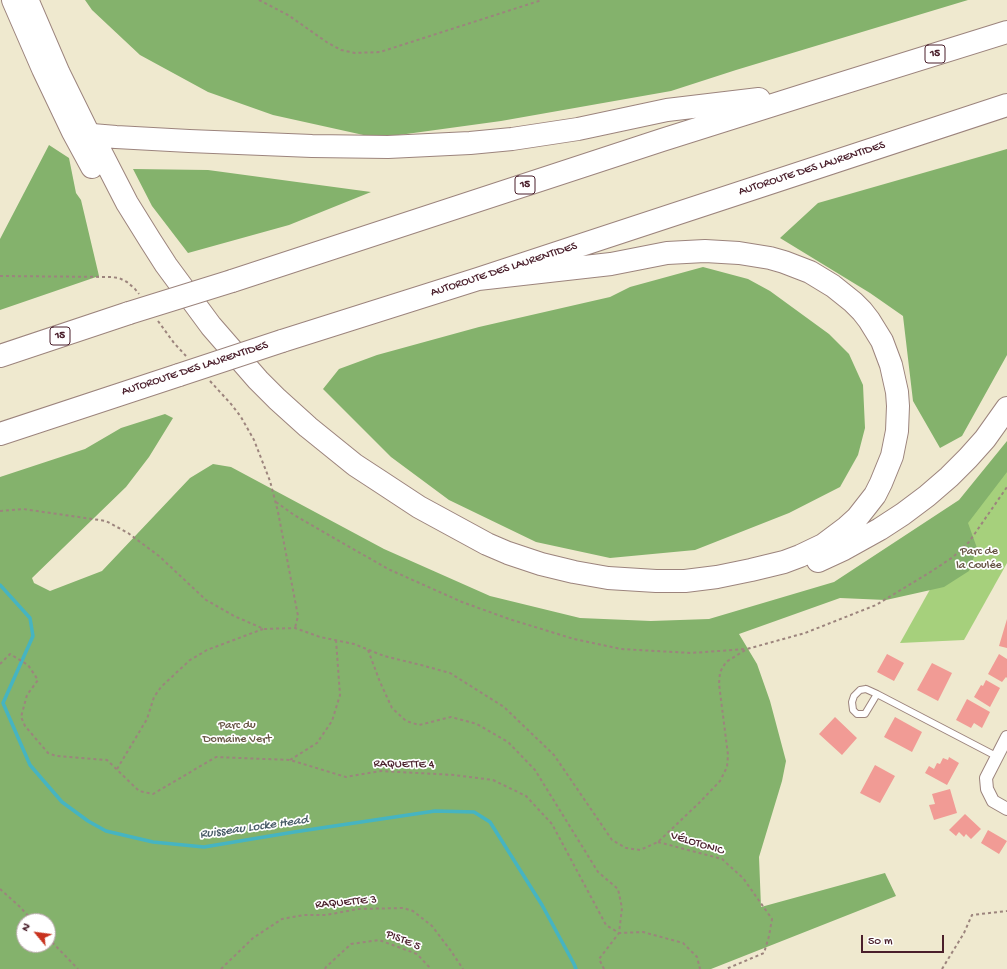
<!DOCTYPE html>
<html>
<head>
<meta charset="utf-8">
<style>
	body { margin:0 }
	#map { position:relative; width:1007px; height:969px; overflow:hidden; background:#efe9cf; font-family:"Gochi Hand",sans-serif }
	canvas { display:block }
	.north { position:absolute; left:16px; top:913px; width:40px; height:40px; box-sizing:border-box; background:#fff; border:1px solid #b7a5aa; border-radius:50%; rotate:299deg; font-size:11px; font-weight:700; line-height:16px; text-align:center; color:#4a1f2b }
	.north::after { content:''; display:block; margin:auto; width:14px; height:18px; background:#c8321e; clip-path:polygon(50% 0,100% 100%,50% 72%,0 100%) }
	.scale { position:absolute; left:861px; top:935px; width:83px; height:18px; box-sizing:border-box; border:2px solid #4a1f2b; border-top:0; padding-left:5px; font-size:12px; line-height:14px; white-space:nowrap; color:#4a1f2b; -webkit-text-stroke:3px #fff; paint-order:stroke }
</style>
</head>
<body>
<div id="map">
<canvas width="1007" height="969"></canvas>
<div class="north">N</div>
<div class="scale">50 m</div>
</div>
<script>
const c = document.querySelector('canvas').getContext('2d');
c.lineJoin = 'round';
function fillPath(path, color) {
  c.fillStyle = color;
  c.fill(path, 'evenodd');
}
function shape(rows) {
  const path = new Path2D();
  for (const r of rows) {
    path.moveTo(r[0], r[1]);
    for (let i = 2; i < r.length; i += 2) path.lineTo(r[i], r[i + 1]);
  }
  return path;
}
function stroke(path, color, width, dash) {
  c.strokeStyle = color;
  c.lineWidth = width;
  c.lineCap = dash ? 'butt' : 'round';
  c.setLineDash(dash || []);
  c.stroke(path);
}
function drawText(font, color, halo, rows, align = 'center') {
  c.font = font + ' "Gochi Hand",sans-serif';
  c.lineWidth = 3.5;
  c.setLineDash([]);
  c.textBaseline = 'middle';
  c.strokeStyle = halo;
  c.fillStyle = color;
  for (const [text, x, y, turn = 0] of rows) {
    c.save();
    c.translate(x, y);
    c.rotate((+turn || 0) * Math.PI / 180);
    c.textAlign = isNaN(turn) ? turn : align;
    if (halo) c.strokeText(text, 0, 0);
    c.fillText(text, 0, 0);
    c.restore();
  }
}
const green = shape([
	[1007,452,1007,563,964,640,900,643]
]);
const forest = shape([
	[85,0,968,0,736,70,671,91,501,121,377,138,273,115,208,92,140,55,92,10],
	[49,145,69,158,76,193,81,200,99,276,0,310,0,239],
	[1007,149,1007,355,962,436,940,448,913,401,903,316,870,293,780,238,818,203],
	[133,169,208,170,371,192,289,225,188,253,152,206],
	[703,267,748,279,770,291,829,334,849,354,863,385,865,428,858,455,840,487,789,513,695,550,610,558,536,542,449,500,391,457,323,389,339,369,377,355,479,327,610,297,630,287],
	[165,414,173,418,149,457,126,487,32,578,34,583,50,591,102,571,190,478,213,464,231,467,384,549,490,596,580,618,651,621,709,619,834,582,959,500,1007,441,1007,472,968,523,977,548,969,571,944,587,886,600,840,598,739,634,757,664,770,701,786,761,782,781,759,857,761,907,885,873,896,896,711,969,0,969,0,477,85,449,121,428],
	[24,921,48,921,48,945,24,945]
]);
const stream = shape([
	[0,585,30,618,33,636,3,703,30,765,62,802,88,821,106,831,153,842,204,847,294,832,435,811,474,812,490,822,542,905,574,964,576,969]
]);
const building = shape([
	[1007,619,1007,648,999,646],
	[887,654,904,663,894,681,877,672],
	[999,654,1007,659,1007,678,1006,677,1002,682,988,674],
	[932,663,952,673,938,701,917,690],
	[986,680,1000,688,990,707,974,697,981,685,983,686],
	[967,699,990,712,982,728,974,723,971,728,956,720],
	[835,717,857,738,842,755,819,734],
	[895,717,922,732,912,752,884,737],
	[949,757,959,763,947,785,925,773,929,766,934,769,937,763,940,764,943,758,948,760],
	[875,765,895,776,880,803,860,793],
	[950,789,957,813,934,820,929,805,935,804,932,794],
	[965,814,981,829,971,839,966,834,964,837,959,832,956,836,949,830],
	[988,830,1007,841,999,854,981,843]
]);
const path = shape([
	[259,0,288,15,328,43,341,50,355,53,380,52,542,0],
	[0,276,111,277,119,278,127,282,135,289,139,294],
	[158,321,174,343,186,356],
	[210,381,231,404,241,417,254,440,270,481,278,512,298,616,295,628],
	[276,502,294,515,388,569,462,602,509,619,574,639,621,649,691,653,746,649],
	[0,511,23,509,106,521,128,533,159,556,206,600,234,616,264,629,295,628,320,637,354,644,384,656,421,665,450,673,504,707,554,755,612,840,626,848,640,850,658,842,700,802,720,781,727,767,728,755,719,684,720,672,726,662,747,649,805,633,876,605,932,571,953,557,969,542,1007,487],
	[368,650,380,682,392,708,406,721,419,725,451,717,477,724,508,742,535,770,598,872,618,889,622,908,619,933,599,959,604,969],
	[0,664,10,654,28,665,38,680,27,695,21,717,25,726,48,753,56,756,107,760,139,791,153,794,216,757,290,760,346,777,381,771,454,775,493,780,526,796,552,824,606,925,619,933,643,932,683,943,697,957,700,969],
	[290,760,317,743,332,721,340,695,336,640],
	[117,769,147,719,154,697,161,687,190,660,207,650,263,629],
	[658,842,722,859,743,878,772,919,769,936,764,953,726,969],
	[0,889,19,906,33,921],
	[48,938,78,969],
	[221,969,253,938,282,919,304,915,326,915,358,909,403,908,413,911,432,926,451,951,463,969],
	[325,969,326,967,351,944,379,940,417,954,431,969],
	[942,969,964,933,972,915,1007,911]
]);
const service = shape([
	[866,689,877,694,865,714,857,714,853,710,852,702,854,696,860,690,866,689],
	[877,694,996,756]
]);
const minor = shape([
	[1007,737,986,778,987,789,993,801,1007,809]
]);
const secondary = shape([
	[30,0,61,72,92,135]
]);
const motorway = shape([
	[13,0,43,69,73,132,92,167],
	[92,135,127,203,150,240,166,265,211,326,258,380,277,399,308,427,355,465,381,482,419,507,487,544,508,553,541,564,574,572,608,578,656,581,685,581,717,577,751,570,784,562,800,556,823,545,847,527,857,518,875,495,881,483,892,456,897,431,898,406,897,392,891,365,882,341,869,320,862,311,853,302,833,286,810,272,784,262,770,258,739,253,705,251,667,253,611,264,478,279],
	[92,135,116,137,189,141,312,146,388,147,470,143,512,139,578,129,667,110,759,99],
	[232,281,662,140,811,93,1007,32],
	[282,341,478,279,1007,105],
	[0,356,129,313],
	[0,434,179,375],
	[818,561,844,549,880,529,903,514,927,496,949,477,968,458,985,439,1007,408]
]);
const motorwayBridge = shape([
	[129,313,232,281],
	[179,375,282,341]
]);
const shields = [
	[935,54,20],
	[525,185,20],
	[60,336,20]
];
const shieldNames = [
	["15",935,54],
	["15",525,185],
	["15",60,336]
];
const streetNames = [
	["AUTOROUTE DES LAURENTIDES",812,169,-18],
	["AUTOROUTE DES LAURENTIDES",504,270,-18],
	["AUTOROUTE DES LAURENTIDES",195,369,-18],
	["RAQUETTE 4",404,765,1],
	["VÉLOTONIC",697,844,17],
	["RAQUETTE 3",346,903,-5],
	["PISTE 5",403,941,22]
];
const parkNames = [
	["Parc de",979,552],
	["la Coulée",979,566],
	["Parc du",237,726],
	["Domaine Vert",237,740]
];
const waterNames = [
	["Ruisseau Locke Head",254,828,-8]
];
fillPath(green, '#a6d07c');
fillPath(forest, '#84b26c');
stroke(stream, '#46b4c1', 3.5);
fillPath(building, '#f19b95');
stroke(service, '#9c847d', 8);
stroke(minor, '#9c847d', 14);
stroke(secondary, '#9c847d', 19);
stroke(motorway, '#9c847d', 24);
stroke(path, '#9c847d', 2, [3, 3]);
stroke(service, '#fff', 6);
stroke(minor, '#fff', 12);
stroke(secondary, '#fff', 17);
stroke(motorway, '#fff', 22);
stroke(motorwayBridge, '#9c847d', 24, []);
stroke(motorwayBridge, '#fff', 22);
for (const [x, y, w] of shields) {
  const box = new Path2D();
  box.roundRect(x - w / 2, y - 9, w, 18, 3);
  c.fillStyle = '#fff';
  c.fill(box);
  stroke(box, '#4a1f2b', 1);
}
drawText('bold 11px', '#4a1f2b', null, shieldNames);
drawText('12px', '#4a1f2b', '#fff', streetNames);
drawText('12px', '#665443', '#fff', parkNames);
drawText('italic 13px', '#485b67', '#fff', waterNames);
</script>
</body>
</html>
